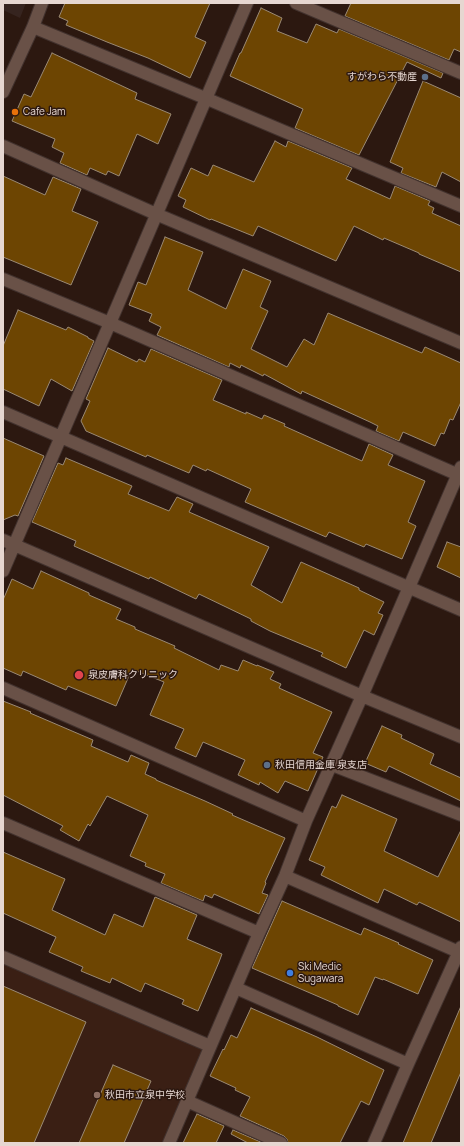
<!DOCTYPE html>
<html>
<head>
<meta charset="utf-8">
<style>
	body { margin:0 }
	#map { position:relative; width:464px; height:1146px; overflow:hidden; background:#2c1810; font-family:Manrope,sans-serif }
	canvas { display:block }
	.frame { position:absolute; inset:0; border:4px solid #e6d7d1; pointer-events:none }
</style>
</head>
<body>
<div id="map">
<canvas width="464" height="1146"></canvas>
<div class="frame"></div>
</div>
<script>
const c = document.querySelector('canvas').getContext('2d');
c.lineJoin = 'round';
function fillPath(path, color) {
  c.fillStyle = color;
  c.fill(path, 'evenodd');
}
function shape(rows) {
  const path = new Path2D();
  for (const r of rows) {
    path.moveTo(r[0], r[1]);
    for (let i = 2; i < r.length; i += 2) path.lineTo(r[i], r[i + 1]);
  }
  return path;
}
function stroke(path, color, width, dash) {
  c.strokeStyle = color;
  c.lineWidth = width;
  c.lineCap = dash ? 'butt' : 'round';
  c.setLineDash(dash || []);
  c.stroke(path);
}
function drawText(font, color, halo, rows, align = 'center') {
  c.font = font + ' Manrope,"Noto Sans JP",sans-serif';
  c.lineWidth = 3;
  c.setLineDash([]);
  c.textBaseline = 'middle';
  c.strokeStyle = halo;
  c.fillStyle = color;
  for (const [text, x, y, turn = 0] of rows) {
    c.save();
    c.translate(x, y);
    c.rotate((+turn || 0) * Math.PI / 180);
    c.textAlign = isNaN(turn) ? turn : align;
    if (halo) c.strokeText(text, 0, 0);
    c.fillText(text, 0, 0);
    c.restore();
  }
}
const commercial = shape([
	[3,3,26,3,20,18,3,10]
]);
const built = shape([
	[3,957,210,1046,170,1143,3,1143]
]);
const building = shape([
	[65,3,210,3,195,37,206,42,190,78,148,58,107,42,66,25,68,21,59,17,65,3],
	[351,3,461,3,461,52,454,49,449,60,345,16,351,3],
	[261,8,282,18,277,31,307,43,316,24,337,33,339,29,443,73,441,78,407,62,359,155,295,128,303,109,230,76,240,53,241,53,261,8],
	[52,53,137,93,135,99,171,114,158,144,137,134,119,176,108,171,106,175,90,168,87,175,60,163,64,153,52,147,55,139,12,121,24,94,31,97,52,53],
	[423,81,461,98,461,182,442,172,436,187,401,173,403,168,390,162,423,81],
	[275,141,286,147,288,141,352,168,346,179,390,199,395,186,430,201,428,205,434,208,432,213,461,226,461,272,419,254,419,253,384,238,383,240,354,226,336,261,258,226,253,236,211,219,210,220,183,207,186,200,178,196,191,168,208,176,213,165,254,182,275,141],
	[3,176,45,195,53,177,81,189,72,211,98,222,71,285,3,257,3,176],
	[165,237,203,252,188,290,226,309,243,269,271,281,260,307,268,311,251,349,287,367,304,339,314,345,328,313,422,353,425,347,461,363,461,402,453,420,450,419,444,434,441,433,435,446,403,432,399,441,376,431,378,426,370,422,302,391,301,394,264,374,263,376,241,365,240,368,230,363,229,367,157,335,161,327,149,321,152,314,129,305,138,282,146,285,165,237],
	[18,310,66,330,68,327,88,337,88,338,94,341,72,391,51,379,39,406,3,389,3,346,18,310],
	[108,348,137,362,139,359,145,362,151,349,222,380,213,400,246,414,246,412,262,419,264,415,285,424,284,426,362,461,369,444,393,455,388,465,425,481,408,522,416,526,402,559,366,544,364,547,329,532,326,537,245,502,251,489,207,469,206,471,193,465,189,473,147,455,146,457,86,431,81,421,90,401,86,399,108,348],
	[3,438,44,456,18,516,15,515,3,520,3,438],
	[66,458,132,486,128,494,169,511,177,497,193,504,189,512,269,547,251,585,282,603,301,562,359,588,359,590,384,602,378,613,383,615,374,635,364,630,346,668,321,656,323,653,270,631,251,621,251,619,199,594,196,599,150,577,149,579,74,546,76,541,32,522,58,463,63,465,66,458],
	[447,542,461,547,461,578,437,567,447,542],
	[41,571,89,593,89,595,121,609,116,619,135,627,135,629,175,646,174,648,219,670,221,665,238,671,243,660,257,666,257,665,274,672,270,679,281,684,279,688,332,712,313,753,323,757,308,791,285,781,278,793,260,782,259,785,238,775,245,760,203,742,196,757,175,748,184,729,150,715,164,682,132,669,116,706,68,686,66,690,23,671,21,676,3,668,3,600,12,579,33,589,41,571],
	[3,701,31,712,30,713,93,740,91,746,128,762,131,755,149,763,145,774,156,779,156,780,205,801,233,814,232,815,285,838,265,882,266,883,262,893,268,895,259,914,214,894,212,898,205,895,203,901,161,883,165,874,145,866,146,863,130,856,148,815,107,796,90,826,88,824,79,841,60,830,63,826,3,795,3,701],
	[382,726,402,735,401,738,434,754,430,764,461,778,461,801,389,766,386,772,365,763,382,726],
	[342,795,397,819,384,851,438,877,461,830,461,922,419,902,417,905,384,889,378,903,321,875,325,867,309,860,332,806,336,808,342,795],
	[3,852,65,879,52,910,105,935,114,914,143,927,155,897,197,915,187,939,222,954,219,962,198,1011,182,1004,184,1000,145,983,141,992,112,978,110,983,81,971,83,967,49,952,56,937,3,913,3,852],
	[282,901,361,935,364,928,399,943,398,944,433,960,418,994,383,979,383,980,375,977,358,1015,338,1006,338,1005,252,968,282,901],
	[3,986,86,1022,34,1143,3,1143,3,986],
	[461,1006,461,1072,431,1143,403,1143,461,1006],
	[251,1008,317,1037,384,1070,369,1105,361,1101,340,1143,288,1143,287,1139,284,1136,240,1116,250,1097,235,1090,236,1088,210,1076,223,1049,224,1050,231,1035,237,1038,251,1008],
	[113,1065,151,1081,124,1143,79,1143,113,1065],
	[197,1114,224,1126,216,1143,183,1143,197,1114],
	[233,1130,263,1143,248,1143,231,1134,233,1130]
]);
const minor = shape([
	[296,3,461,73],
	[33,27,205,98,461,206],
	[3,92,33,27,42,3],
	[3,146,156,214,461,343],
	[3,279,110,323,461,476],
	[3,412,461,610],
	[3,540,362,696,461,737],
	[3,571,110,323,247,3],
	[3,688,306,821],
	[332,765,461,815],
	[3,823,259,933],
	[285,876,461,953],
	[3,957,210,1046],
	[236,988,408,1064],
	[187,1101,281,1143],
	[169,1143,259,933,285,876,306,821,362,696,461,467],
	[374,1143,408,1064,461,947]
]);
const markers = [
	[425,77,4,"#5c6f8a"],
	[15,112,4,"#e8710a"],
	[79,675,5,"#e0444e"],
	[267,765,4,"#5c6f8a"],
	[290,973,4,"#3f7fe0"],
	[97,1095,4,"#8d6e63"]
];
const poiNames = [
	["すがわら不動産",417,77,"right"],
	["Cafe Jam",23,112],
	["泉皮膚科クリニック",88,675],
	["秋田信用金庫 泉支店",275,765],
	["Ski Medic",298,967],
	["Sugawara",298,979],
	["秋田市立泉中学校",105,1095]
];
fillPath(commercial, '#36241f');
fillPath(built, '#3a1f14');
fillPath(building, '#6d4502');
stroke(building, '#9a8974', 1);
stroke(minor, '#42322e', 14);
stroke(minor, '#695147', 12);
for (const [x, y, r, color] of markers) {
  const dot = new Path2D();
  dot.arc(x, y, r, 0, 2 * Math.PI);
  c.fillStyle = color;
  c.fill(dot);
  stroke(dot, '#2c1810', 1.5);
}
drawText('10px', '#e6d7d1', '#2c1810', poiNames, 'left');
</script>
</body>
</html>
